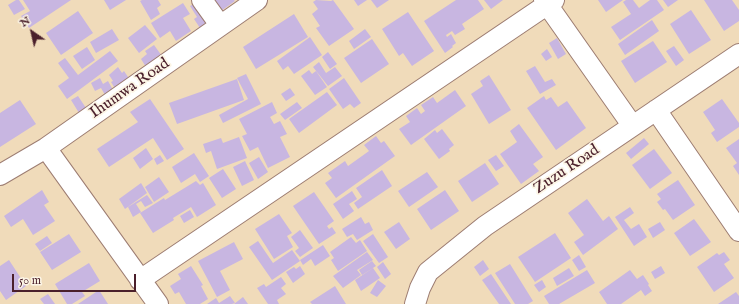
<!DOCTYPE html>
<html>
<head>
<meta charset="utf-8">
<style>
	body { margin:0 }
	#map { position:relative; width:739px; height:304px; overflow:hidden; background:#f0dbba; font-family:"IM FELL English",serif }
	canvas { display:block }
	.north { position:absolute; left:12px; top:12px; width:40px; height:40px; -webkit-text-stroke:3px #fcf5e5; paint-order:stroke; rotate:326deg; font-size:11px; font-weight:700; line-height:16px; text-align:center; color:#4a1f2b }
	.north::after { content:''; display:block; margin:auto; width:14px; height:18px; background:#4a1f2b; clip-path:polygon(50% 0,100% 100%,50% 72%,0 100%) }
	.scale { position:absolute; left:12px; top:274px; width:124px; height:18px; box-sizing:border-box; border:2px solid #4a1f2b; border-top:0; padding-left:5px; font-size:12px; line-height:14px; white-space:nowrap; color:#4a1f2b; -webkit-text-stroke:3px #fcf5e5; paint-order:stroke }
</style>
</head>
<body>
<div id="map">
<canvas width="739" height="304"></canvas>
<div class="north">N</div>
<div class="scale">50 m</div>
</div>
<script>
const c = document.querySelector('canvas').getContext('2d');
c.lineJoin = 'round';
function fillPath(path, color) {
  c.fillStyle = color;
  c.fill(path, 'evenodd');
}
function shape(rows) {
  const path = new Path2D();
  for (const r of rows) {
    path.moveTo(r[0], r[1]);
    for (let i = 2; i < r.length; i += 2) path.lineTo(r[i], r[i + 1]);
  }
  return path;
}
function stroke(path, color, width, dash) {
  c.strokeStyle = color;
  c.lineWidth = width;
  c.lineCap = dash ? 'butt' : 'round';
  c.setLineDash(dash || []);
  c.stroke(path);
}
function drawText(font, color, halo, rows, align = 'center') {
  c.font = font + ' "IM FELL English",serif';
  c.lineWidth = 3.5;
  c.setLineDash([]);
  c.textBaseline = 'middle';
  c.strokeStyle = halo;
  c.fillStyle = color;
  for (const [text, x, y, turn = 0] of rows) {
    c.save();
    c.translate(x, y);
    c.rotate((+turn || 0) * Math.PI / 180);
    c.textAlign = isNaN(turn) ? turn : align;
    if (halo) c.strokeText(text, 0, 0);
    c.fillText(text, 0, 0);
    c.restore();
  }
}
const building = shape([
	[16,0,19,0,25,9,14,15,8,5],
	[23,0,71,0,29,28,21,16,30,11],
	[104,0,126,0,110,10],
	[142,0,158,0,161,5,157,8,160,14,151,20,140,1],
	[213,0,234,0,235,1,221,11],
	[316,0,331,1,333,0,354,29,329,46,316,28,320,26,312,14,318,9,313,2],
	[354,0,367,0,358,6],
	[371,0,389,0,377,8],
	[456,0,478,0,484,9,462,24,465,29,455,35,452,31,446,35,447,37,451,34,456,43,452,46,453,47,445,53,424,21],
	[484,0,503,0,491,9],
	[598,0,623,0,606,12],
	[626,0,633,0,639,8,650,0,657,0,664,10,620,40,611,27,631,14,623,2],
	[663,0,678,0,668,7],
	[704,0,732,0,739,10,739,21,724,31],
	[198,2,211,21,200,28,194,19,197,17,190,6],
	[183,3,190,14,183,18,191,31,176,41,170,31,160,38,151,23],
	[691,10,711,40,689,54,670,24],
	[78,11,93,33,61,55,46,33],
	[408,12,434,51,412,66,403,53,399,56,382,29],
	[294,14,308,37,256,69,243,47],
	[652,20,659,31,625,55,618,44],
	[145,25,157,39,139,53,128,38],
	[112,29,119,40,96,53,90,42],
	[365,29,371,37,354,49,349,41],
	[310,37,322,55,294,74,288,66,283,70,277,61],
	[557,38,566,54,558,59,549,43],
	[372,39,389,64,361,83,344,58],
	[653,41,667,62,635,83,621,61],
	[154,45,162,56,146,67,141,59,147,54,145,51],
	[674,46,684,60,676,66,666,51],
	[87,47,95,60,82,69,73,56],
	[547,49,552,57,546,61,541,54],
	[110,51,118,61,67,99,58,86,69,78,58,63,65,58,78,75],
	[328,52,337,64,330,69,322,57],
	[319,62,326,73,335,67,342,76,328,86,313,67],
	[535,66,545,82,552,79,556,85,540,94,526,71],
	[118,67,122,73,124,71,130,80,116,90,111,82,113,81,109,75],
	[309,70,312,74,316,71,327,87,315,95,301,76],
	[246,74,261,104,223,123,219,115,248,99,237,78],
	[489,75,511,110,489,124,471,94,483,86,480,81],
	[100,78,103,84,108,81,113,90,105,95,101,88,95,91,91,83],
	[344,78,361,103,354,108,350,104,343,109,329,89],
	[237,79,244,100,177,124,169,103],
	[290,88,295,95,286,101,281,94],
	[455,90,466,106,411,145,399,129,410,122,406,116,417,108,421,114,425,111,421,105,433,97,437,103],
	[327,92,337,105,299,133,289,119],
	[78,96,86,108,79,113,71,100],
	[544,96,546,100,551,97,558,107,567,101,586,128,556,150,527,108],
	[150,99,184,149,167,160,153,138,109,167,97,149,138,122,130,112],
	[722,99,739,123,739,127,717,142,711,133,715,130,703,112],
	[20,100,36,124,0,147,0,113],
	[272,102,277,113,270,117,274,124,280,121,287,134,280,137,290,157,268,168,258,147,250,151,242,136,247,134,239,119],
	[297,102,302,108,285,120,280,114],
	[519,124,543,157,533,164,539,171,521,184,500,154,517,142,510,131],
	[442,129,454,145,449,149,450,151,439,159,424,139,435,130,437,133],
	[376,136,381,143,384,141,395,156,336,198,325,183,332,178,328,173,345,161,348,166,369,151,364,145],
	[239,137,247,158,217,169,211,151,206,153,203,144,221,138,223,143],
	[644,138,649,144,631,159,626,153],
	[739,139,739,175,733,166,737,163,726,148],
	[146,148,153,159,140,169,133,158],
	[654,149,672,173,650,189,632,165],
	[194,153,209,176,200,182,195,174,181,183,172,167],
	[160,155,164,161,157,165,154,159],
	[496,155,504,166,496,171,488,160],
	[259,157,268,172,258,179,249,163],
	[245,161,254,180,242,186,233,167],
	[485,163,499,184,472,202,458,181],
	[223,169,236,189,222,198,209,178],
	[382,170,392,186,358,209,354,203,362,197,356,188],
	[427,172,438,187,409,207,398,191],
	[159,177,169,192,154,202,145,187],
	[678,180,695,205,673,220,665,209,663,210,657,202,661,199,657,194],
	[196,181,200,185,203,183,216,205,197,217,191,207,173,218,174,220,153,233,140,213,164,198,165,200],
	[141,183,147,193,125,209,119,199],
	[42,190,49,202,44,205,55,221,33,235,23,219,11,227,4,216],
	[445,190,459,211,431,230,417,209],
	[352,191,357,199,349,204,354,211,343,219,333,204],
	[314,192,334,221,327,226,329,229,332,227,336,233,319,244,293,206],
	[147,195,153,203,145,207,141,201,136,204,141,212,133,217,128,207],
	[587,199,603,221,609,216,618,229,583,255,574,242,584,235,568,213],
	[630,207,634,213,624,220,631,229,639,224,647,237,634,246,615,217],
	[190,210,194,217,184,223,180,216],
	[279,214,292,233,287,236,293,247,274,259,255,229],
	[361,217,365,224,369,222,373,230,357,240,353,234,347,237,342,229],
	[694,219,711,242,690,256,674,233],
	[399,222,410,239,396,249,384,232],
	[660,222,665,230,653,238,648,229],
	[300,230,313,248,300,257,295,251,299,248,291,237],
	[555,233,571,258,535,282,518,257],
	[69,234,81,252,52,270,40,252],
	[373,234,388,257,379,263,363,241],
	[47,236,52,243,40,251,35,244],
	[351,237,356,243,360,240,367,251,338,271,331,260,334,258,330,252],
	[258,241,273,263,292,250,300,261,272,280,249,247],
	[234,242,243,259,220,271,230,290,217,297,198,261],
	[323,245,330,256,315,266,311,259,303,265,300,260],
	[367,252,373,260,357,270,361,275,343,288,333,276],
	[724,252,730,260,724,264,734,278,714,292,697,267,717,253,719,255],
	[579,255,586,267,579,271,572,260],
	[9,260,26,286,6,300,0,291,0,266],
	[483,260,489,269,480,276,474,267],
	[372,261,376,266,362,275,359,270],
	[383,262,391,274,385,279,377,267],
	[89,263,100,281,82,292,85,296,72,304,67,304,55,284],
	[510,264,533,301,528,304,515,304,495,273],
	[191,266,203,285,201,286,208,299,200,304,186,304,179,292,175,294,170,286,181,279,178,274],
	[300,266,305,274,293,283,286,272,294,267,296,269],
	[661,266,665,273,655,279,651,272],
	[373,268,380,278,361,291,355,280],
	[569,268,574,276,557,286,553,278],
	[587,270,595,283,559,304,549,304,544,296],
	[630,270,637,279,643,275,649,284,648,285,652,291,645,296,641,290,621,304,607,304,599,292],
	[491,274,511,304,499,304,482,280],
	[281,277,286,284,281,288,286,294,277,300,279,304,268,304,257,288,264,284,266,287],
	[378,280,386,286,377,297,370,293],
	[542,280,546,287,539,292,534,285],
	[335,286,346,304,312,304,310,302],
	[99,290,108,304,78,304],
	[736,292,739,296,739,304,718,304],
	[48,294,55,304,44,304,40,299],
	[230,296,235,303,232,304,207,304,216,298,219,303],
	[243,297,248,304,234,304]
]);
const minor = shape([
	[202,0,220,25],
	[544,0,632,125],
	[656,110,739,231],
	[46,148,158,304],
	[0,175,46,148,257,0],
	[140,280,554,0],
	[415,304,420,288,428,272,485,226,739,54]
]);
const streetNames = [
	["Ihumwa Road",130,89,-35],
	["Zuzu Road",567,170,-34]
];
fillPath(building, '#c8b6e1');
stroke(minor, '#9d7d72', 22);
stroke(minor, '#fff', 20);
drawText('16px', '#4a1f2b', '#fcf5e5', streetNames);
</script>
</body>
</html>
